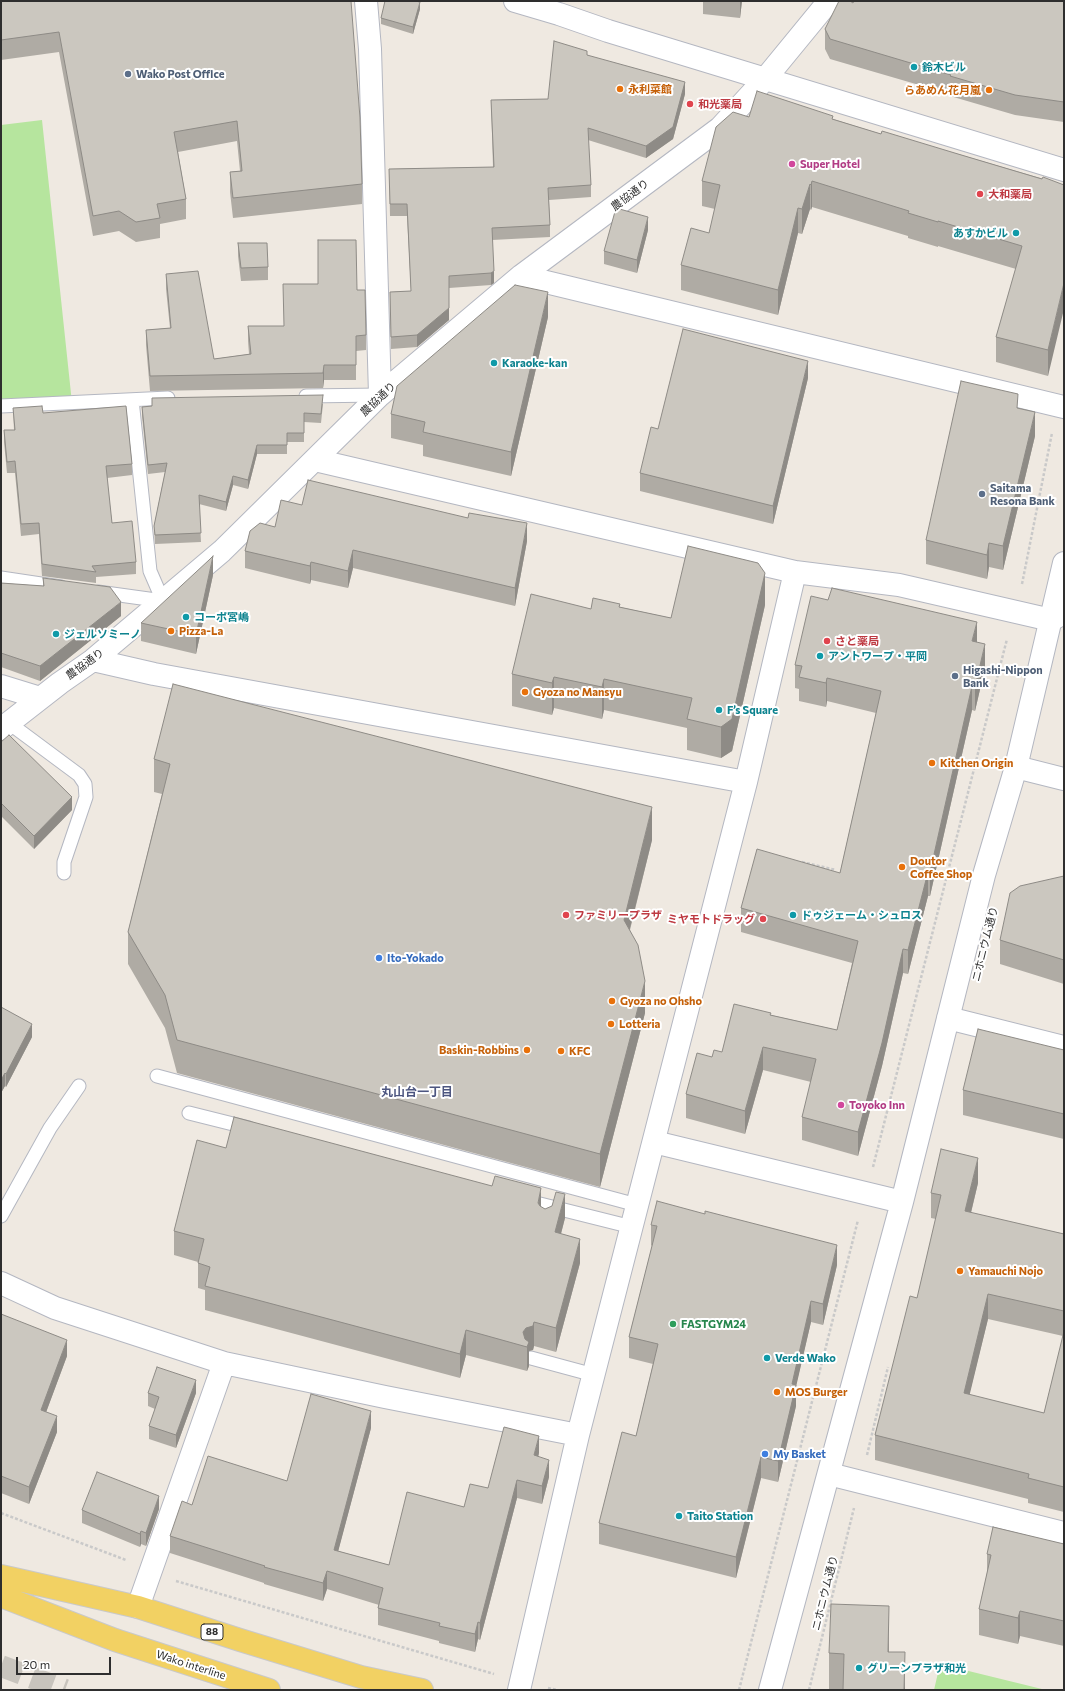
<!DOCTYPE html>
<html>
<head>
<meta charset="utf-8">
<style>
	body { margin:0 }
	#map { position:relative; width:1065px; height:1691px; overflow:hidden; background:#efe9e1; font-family:Commissioner,sans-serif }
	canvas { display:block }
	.frame { position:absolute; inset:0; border:2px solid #2e2e2e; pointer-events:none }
	.scale { position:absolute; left:16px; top:1657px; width:95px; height:18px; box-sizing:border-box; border:2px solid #2e2e2e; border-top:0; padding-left:5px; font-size:12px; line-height:14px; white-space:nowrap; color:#2e2e2e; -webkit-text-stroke:3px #fff; paint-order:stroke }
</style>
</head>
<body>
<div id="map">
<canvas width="1065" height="1691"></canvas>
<div class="frame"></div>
<div class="scale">20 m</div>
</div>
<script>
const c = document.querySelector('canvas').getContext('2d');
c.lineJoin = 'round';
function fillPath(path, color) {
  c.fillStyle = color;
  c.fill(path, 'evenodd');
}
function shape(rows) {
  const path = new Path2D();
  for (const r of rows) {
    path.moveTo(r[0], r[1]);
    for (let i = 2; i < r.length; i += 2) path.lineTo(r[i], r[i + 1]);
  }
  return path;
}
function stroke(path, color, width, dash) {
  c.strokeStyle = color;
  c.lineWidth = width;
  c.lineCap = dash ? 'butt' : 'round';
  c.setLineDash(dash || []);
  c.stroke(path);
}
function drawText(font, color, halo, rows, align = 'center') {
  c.font = font + ' Commissioner,"Noto Sans JP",sans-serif';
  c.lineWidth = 4;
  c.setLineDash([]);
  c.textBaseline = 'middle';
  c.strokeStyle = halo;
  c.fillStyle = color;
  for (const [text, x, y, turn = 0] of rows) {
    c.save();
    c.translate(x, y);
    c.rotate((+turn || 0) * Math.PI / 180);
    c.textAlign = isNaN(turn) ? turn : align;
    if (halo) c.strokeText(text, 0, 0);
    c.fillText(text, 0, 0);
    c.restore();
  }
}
const green = shape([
	[42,120,72,403,1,406,1,125],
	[940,1664,1046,1690,934,1690]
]);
const highwayTunnel = shape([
	[1,1666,65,1690]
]);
const path = shape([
	[1022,584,1052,433],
	[802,862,836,870],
	[873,1167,1007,639],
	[867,1455,888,1367],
	[1,1513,126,1560],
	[176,1581,494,1674],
	[548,1688,557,1690],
	[739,1690,858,1220],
	[809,1690,854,1508]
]);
const lane = shape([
	[306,396,380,395],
	[132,400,150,571,163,601],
	[1,406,168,398],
	[1,578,61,587],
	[98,592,163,601],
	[9,723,79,775,85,784,86,797,64,862,64,873],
	[157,1076,637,1205],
	[189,1113,249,1128],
	[524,1200,632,1227],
	[1,1216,50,1128,79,1086],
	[531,1358,594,1375]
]);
const street = shape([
	[366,1,370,49,380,395],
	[521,276,1064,407],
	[315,460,795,572,899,585,1051,620,1064,613],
	[93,660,154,674,746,782],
	[1,686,40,698],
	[1,729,60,683,93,660,222,551,380,395,521,276,720,128,765,79,829,1],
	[1016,767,1064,779],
	[1,1283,55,1308,224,1363,385,1397,578,1435],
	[138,1607,224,1363],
	[519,1690,578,1435,746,782,795,572]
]);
const secondary = shape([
	[515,1,559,14,608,31,1064,170],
	[948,1018,1064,1047],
	[654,1142,902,1202],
	[829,1474,1064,1533],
	[770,1690,902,1202,984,875,1016,767,1064,563]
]);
const primary = shape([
	[1,1576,138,1607,240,1640,361,1677,422,1690],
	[1,1596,115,1640,269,1690]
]);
const wall = shape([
	[1,1,362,184,362,204,233,218,230,192,230,172,240,171,237,141,178,152,186,199,186,219,160,224,160,238,136,242,119,231,93,236,59,52,1,60],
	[703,1,742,1,740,18,703,14],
	[1064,1,1064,122,1015,115,950,96,950,94,830,59,825,49,825,29,853,3],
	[420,9,413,34,381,24,381,18],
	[587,55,685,94,673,139,646,158,588,140,591,185,591,197,549,200,550,225,550,237,492,240,494,283,491,285,449,288,449,320,417,347,391,349,390,292,411,291,407,216,390,216,389,169,493,167,491,100,548,99],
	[749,117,833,119,881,134,958,154,1064,185,1048,376,996,362,996,337,1016,269,938,246,938,247,908,238,908,236,812,207,811,210,810,209,802,234,798,233,778,315,681,290,681,265,709,233,715,209,702,206,702,181],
	[648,230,637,273,604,264,604,251],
	[238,243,268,267,268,280,241,281,238,256],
	[166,274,214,359,249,354,248,341,248,326,284,326,357,290,366,335,366,350,356,351,356,380,324,380,323,388,150,391,146,345,146,330,170,328,166,289],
	[548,317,511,476,423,456,423,445,391,438,391,414],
	[808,378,773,524,640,491,640,473],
	[152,398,323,404,321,423,304,422,304,442,287,442,287,454,257,454,248,489,233,485,226,511,199,504,201,542,155,544,154,526,165,472,148,474,142,416,142,407,152,406],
	[13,408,43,413,132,464,132,475,107,478,112,523,136,562,136,574,96,577,96,583,42,576,39,534,21,536,15,473,7,473,4,442,4,430,14,430],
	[1018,409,1035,436,1003,570,989,567,987,579,926,564,926,540],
	[302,505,527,541,515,606,353,568,348,588,311,580,310,584,245,568,245,551],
	[213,575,196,654,141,641,141,623],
	[43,578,121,616,40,681,1,667,1,583,43,586],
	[765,605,732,751,721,758,687,750,687,728,604,710,602,719,554,708,552,715,512,706,512,674,591,609,620,607,671,618],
	[977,642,985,668,975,711,972,710,930,896,928,896,908,974,903,973,882,1066,858,1156,802,1140,802,1117,811,1082,763,1070,745,1134,686,1118,686,1094,712,1057,722,1052,771,1015,837,1030,852,963,741,932,741,908,840,873,876,713,827,701,826,707,799,701,799,689,795,688,795,665],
	[1,742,72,810,34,849,1,816],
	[154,759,652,840,630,930,645,1013,600,1187,177,1073,165,1028,128,964,128,932,162,794,154,792],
	[1064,876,1064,984,1000,964,1000,940],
	[1,1007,32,1037,6,1087,5,1086,1,1093],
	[1064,1050,1064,1139,963,1115,963,1090],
	[226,1148,541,1207,565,1218,561,1234,580,1263,556,1352,534,1346,533,1350,529,1351,529,1366,527,1371,466,1355,460,1378,205,1310,205,1290,198,1288,198,1262,174,1255,174,1231],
	[978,1183,971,1213,1064,1234,1064,1512,1028,1503,1028,1499,875,1460,875,1435,917,1298,936,1219,931,1218,931,1193],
	[988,1319,1063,1336,1044,1413,969,1395],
	[651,1225,837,1265,823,1325,811,1322,796,1385,796,1406,778,1482,761,1478,736,1578,599,1544,599,1523,636,1436,653,1364,629,1358,629,1337,652,1246,651,1245],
	[1,1314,67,1356,46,1412,57,1432,29,1504,1,1493],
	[148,1393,196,1393,176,1448,149,1439,149,1426,155,1409,148,1406],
	[371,1428,338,1551,389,1565,488,1488,539,1453,538,1457,549,1477,542,1504,517,1498,480,1640,478,1639,475,1652,439,1643,439,1641,378,1625,378,1608,379,1605,327,1589,323,1601,264,1584,264,1583,170,1553,170,1536,192,1505,287,1481],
	[159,1509,146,1546,141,1544,140,1547,82,1523,82,1510],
	[1064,1544,1064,1646,1020,1636,1018,1644,979,1635,979,1609,987,1573,987,1554],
	[889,1652,905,1690,829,1690,829,1653]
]);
const shadedWall = shape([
	[740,1,742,1,740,18],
	[420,2,420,9,413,34,413,27],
	[685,82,685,94,673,139,646,158,646,146],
	[812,181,812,207,811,210,811,185],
	[810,184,810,209,802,234,802,209],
	[798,208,798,233,778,315,778,290],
	[648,217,648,230,637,273,637,260],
	[494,271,494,283,491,285,491,273],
	[1064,283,1064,309,1048,376,1048,350],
	[548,292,548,317,511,476,511,452],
	[449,308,449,320,417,347,417,335],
	[808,361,808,378,773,524,773,506],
	[324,365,324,380,323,388,323,373],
	[1035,412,1035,436,1003,570,1003,546],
	[257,445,257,454,248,489,248,480],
	[233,476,233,485,226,511,226,502],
	[527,523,527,541,515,606,515,588],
	[989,543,989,567,987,579,987,555],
	[353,550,353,568,348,588,348,571],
	[213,556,213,575,196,654,196,635],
	[311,562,311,580,310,584,310,566],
	[765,573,765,605,732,751,721,758,721,727],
	[121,602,121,616,40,681,40,666],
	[977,622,977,645,972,641],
	[985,644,985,668,975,711,975,687],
	[554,677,554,708,552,715,552,683],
	[827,678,827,701,826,707,826,683],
	[604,679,604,710,602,719,602,687],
	[972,686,972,710,930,896,930,872],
	[72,797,72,810,34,849,34,836],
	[652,807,652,840,624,952,624,920],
	[928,872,928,896,908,974,908,950],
	[903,949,903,973,882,1066,858,1156,858,1132],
	[645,981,645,1013,600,1187,600,1154],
	[32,1024,32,1037,6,1087,6,1074],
	[763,1047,763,1070,745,1134,745,1111],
	[5,1073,5,1086,1,1093,1,1080],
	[978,1158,978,1183,965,1237,965,1211],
	[541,1188,541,1212,538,1203],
	[565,1194,565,1218,555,1256,555,1232],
	[580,1239,580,1263,556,1352,556,1328],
	[837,1245,837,1265,823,1325,823,1304],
	[988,1294,988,1319,964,1418,964,1393],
	[811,1301,811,1322,793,1400,796,1385,796,1406,778,1482,778,1461,792,1384],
	[534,1322,534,1346,533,1350,529,1351,529,1366,527,1371,527,1347,523,1332,526,1328],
	[466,1330,466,1355,460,1378,460,1354],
	[67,1340,67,1356,41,1426,41,1410],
	[196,1380,196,1393,176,1448,176,1435],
	[371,1411,371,1428,334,1567,334,1550],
	[57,1416,57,1432,29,1504,29,1487],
	[539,1436,539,1453,534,1473,534,1455],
	[761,1457,761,1478,736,1578,736,1557],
	[549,1460,549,1477,542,1504,542,1486],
	[517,1480,517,1498,480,1640,480,1623],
	[159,1496,159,1509,146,1546,146,1533],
	[141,1531,141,1544,140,1547,140,1534],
	[327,1571,327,1589,323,1601,323,1583],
	[889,1606,889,1646,888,1690,888,1652],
	[1020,1611,1020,1636,1018,1644,1018,1618],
	[478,1622,478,1639,475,1652,475,1634],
	[905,1652,905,1690,904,1690]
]);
const building = shape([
	[1,1,351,1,360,118,362,184,233,198,230,172,242,171,237,121,174,132,186,199,157,204,160,218,136,222,119,211,93,216,59,32,1,40,1,1],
	[385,1,415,1,420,2,413,27,381,18,385,1],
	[839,1,850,1,853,3,854,1,1064,1,1064,102,1015,95,950,76,951,75,830,39,825,29,839,1],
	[554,41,587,51,587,55,685,82,673,127,646,146,588,128,591,185,548,188,550,225,492,228,494,271,491,273,449,276,449,308,417,335,391,337,390,292,411,291,407,204,390,204,389,169,494,167,491,100,548,99,554,41],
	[757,91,833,116,832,119,881,134,882,131,958,154,1042,179,1043,177,1064,185,1064,283,1048,350,996,337,1022,246,938,221,938,222,908,213,909,211,812,181,811,185,810,184,802,209,798,208,778,290,681,265,691,228,709,233,720,185,702,181,716,127,733,112,749,117,757,91],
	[616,208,648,217,637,260,604,251,616,208],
	[318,240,356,240,357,290,365,290,366,335,356,336,356,365,324,365,323,373,150,376,146,330,171,328,166,274,198,271,214,359,251,354,248,326,284,326,283,284,318,284,318,240],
	[238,243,267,243,268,267,241,268,238,243],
	[515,285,548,292,511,452,423,432,425,422,391,414,397,386,515,285],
	[683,329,808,361,773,506,640,473,651,427,658,429,683,329],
	[961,381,1018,394,1017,408,1035,412,1003,546,989,543,987,555,926,540,961,381],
	[323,395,321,414,304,413,304,433,287,433,287,445,257,445,248,480,233,476,226,502,199,495,201,533,155,535,154,526,167,463,148,465,142,407,152,406,152,398,323,395],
	[42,406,43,413,126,406,132,464,106,466,112,523,132,521,136,562,92,566,96,572,42,564,39,523,21,524,15,461,7,462,4,430,15,430,13,408,42,406],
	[308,480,468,518,469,513,527,523,515,588,353,550,348,571,311,562,310,566,245,551,250,531,260,523,275,527,281,500,302,505,308,480],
	[688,546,758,563,765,573,732,719,721,727,687,719,692,698,604,679,602,687,554,677,552,683,512,674,531,594,591,609,593,598,620,604,619,607,671,618,688,546],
	[213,556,196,635,141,623,209,560,213,556],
	[43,578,110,587,121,602,40,666,1,653,1,583,44,586,43,578],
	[832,588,977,622,972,641,985,644,975,687,972,686,930,872,928,872,908,950,903,949,882,1043,858,1132,802,1117,816,1059,763,1047,745,1111,686,1094,697,1053,712,1057,714,1050,722,1052,734,1004,771,1013,770,1015,837,1030,858,941,741,908,757,849,840,873,881,691,827,678,826,683,799,677,802,666,795,665,811,596,828,600,832,588],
	[173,684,652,807,624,920,638,945,645,981,600,1154,177,1040,165,995,128,932,170,764,154,759,173,684],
	[9,735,72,797,34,836,1,803,1,742,9,735],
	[1064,876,1064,960,1000,940,1010,893,1020,886,1064,876],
	[1,1007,32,1024,6,1074,5,1073,1,1080,1,1007],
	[978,1029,1064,1050,1064,1114,963,1090,978,1029],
	[234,1117,492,1186,495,1176,541,1188,538,1203,540,1206,545,1209,552,1206,556,1192,565,1194,555,1232,580,1239,556,1328,534,1322,533,1326,526,1328,523,1332,525,1339,529,1342,527,1347,466,1330,460,1354,205,1286,210,1267,198,1263,204,1239,174,1231,197,1140,226,1148,234,1117],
	[941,1149,978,1158,965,1211,1064,1234,1064,1311,988,1294,964,1393,1044,1413,1064,1331,1064,1487,1028,1478,1029,1474,875,1435,910,1296,917,1298,941,1195,931,1193,941,1149],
	[657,1201,705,1214,705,1211,837,1245,823,1304,811,1301,792,1384,796,1385,778,1461,761,1457,736,1557,599,1523,622,1432,636,1436,658,1344,629,1337,657,1226,651,1225,657,1201],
	[1,1314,67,1340,41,1410,57,1416,29,1487,1,1476,1,1314],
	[157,1367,196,1380,176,1435,149,1426,159,1397,148,1393,157,1367],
	[311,1394,371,1411,334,1550,389,1565,407,1492,464,1507,470,1484,488,1488,504,1427,539,1436,534,1455,549,1460,542,1486,517,1480,480,1623,478,1622,475,1634,439,1626,440,1623,378,1608,383,1588,327,1571,323,1583,264,1567,265,1566,170,1536,182,1501,192,1505,208,1456,287,1481,311,1394],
	[97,1472,159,1496,146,1533,141,1531,140,1534,82,1510,97,1472],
	[993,1527,1064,1544,1064,1621,1020,1611,1018,1618,979,1609,991,1555,987,1554,993,1527],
	[831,1604,889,1606,888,1652,905,1652,904,1690,843,1690,844,1654,829,1653,831,1604]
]);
const markers = [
	[914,67,4,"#0f9aa8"],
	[128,74,4,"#5c6f8a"],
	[620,89,4,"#e8710a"],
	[989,90,4,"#e8710a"],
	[690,104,4,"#e0444e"],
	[792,164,4,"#d1479c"],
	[980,194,4,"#e0444e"],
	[1016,233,4,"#0f9aa8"],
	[494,363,4,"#0f9aa8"],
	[982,494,4,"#5c6f8a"],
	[186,617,4,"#0f9aa8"],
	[171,631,4,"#e8710a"],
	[56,634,4,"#0f9aa8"],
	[827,641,4,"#e0444e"],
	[820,656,4,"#0f9aa8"],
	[955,676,4,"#5c6f8a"],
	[525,692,4,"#e8710a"],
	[719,710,4,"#0f9aa8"],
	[932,763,4,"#e8710a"],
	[902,867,4,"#e8710a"],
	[566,915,4,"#e0444e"],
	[793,915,4,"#0f9aa8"],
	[763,919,4,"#e0444e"],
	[379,958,4,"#3f7fe0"],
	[612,1001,4,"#e8710a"],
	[611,1024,4,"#e8710a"],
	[527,1050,4,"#e8710a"],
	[561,1051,4,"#e8710a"],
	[841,1105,4,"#d1479c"],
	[960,1271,4,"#e8710a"],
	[673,1324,4,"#2e9e5b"],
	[767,1358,4,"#0f9aa8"],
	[777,1392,4,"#e8710a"],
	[765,1454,4,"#3f7fe0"],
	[679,1516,4,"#0f9aa8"],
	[859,1668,4,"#0f9aa8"]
];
const shields = [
	[212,1632,22]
];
const shieldNames = [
	["88",212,1632]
];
const cultureNames = [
	["鈴木ビル",922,67],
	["あすかビル",1008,233,"right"],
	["Karaoke-kan",502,363],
	["コーポ宮嶋",194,617],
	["ジェルソミーノ",64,634],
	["アントワープ・平岡",828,656],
	["F’s Square",727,710],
	["ドゥジェーム・シュロス",801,915],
	["Verde Wako",775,1358],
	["Taito Station",687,1516],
	["グリーンプラザ和光",867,1668]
];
const serviceNames = [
	["Wako Post Office",136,74],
	["Saitama",990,488],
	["Resona Bank",990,501],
	["Higashi-Nippon",963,670],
	["Bank",963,683]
];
const foodNames = [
	["永利菜館",628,89],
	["らあめん花月嵐",981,90,"right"],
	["Pizza-La",179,631],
	["Gyoza no Mansyu",533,692],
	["Kitchen Origin",940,763],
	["Doutor",910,861],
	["Coffee Shop",910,874],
	["Gyoza no Ohsho",620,1001],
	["Lotteria",619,1024],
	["Baskin-Robbins",519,1050,"right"],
	["KFC",569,1051],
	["Yamauchi Nojo",968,1271],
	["MOS Burger",785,1392]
];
const healthNames = [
	["和光薬局",698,104],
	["大和薬局",988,194],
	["さと薬局",835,641],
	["ファミリープラザ",574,915],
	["ミヤモトドラッグ",755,919,"right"]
];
const hotelNames = [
	["Super Hotel",800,164],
	["Toyoko Inn",849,1105]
];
const streetNames = [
	["農協通り",630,195,-37],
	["農協通り",378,399,-43],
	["農協通り",85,664,-36],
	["ニホニウム通り",985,944,-76],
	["ニホニウム通り",825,1593,-76],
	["Wako interline",191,1665,18]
];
const shopNames = [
	["Ito-Yokado",387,958],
	["My Basket",773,1454]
];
const leisureNames = [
	["FASTGYM24",681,1324]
];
const neighbourhoodNames = [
	["丸山台一丁目",417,1092]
];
fillPath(green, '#b6e59e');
stroke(highwayTunnel, '#c8c4bd', 22, [22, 11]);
stroke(lane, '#b4b7c1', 15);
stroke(street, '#b4b7c1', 24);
stroke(secondary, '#b4b7c1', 24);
stroke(primary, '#c9c9c9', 24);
stroke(path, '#c9c9c9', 2.5, [3, 2]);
stroke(lane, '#fff', 13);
stroke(street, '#fff', 22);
stroke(secondary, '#fff', 22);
stroke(primary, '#f2d163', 22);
fillPath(wall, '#afaba4');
fillPath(shadedWall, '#8e8b86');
fillPath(building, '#cbc7bf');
stroke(building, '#8e8b86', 1);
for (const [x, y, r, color] of markers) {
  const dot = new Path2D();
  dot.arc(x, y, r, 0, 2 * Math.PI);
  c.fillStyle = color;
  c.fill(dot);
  stroke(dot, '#fff', 1.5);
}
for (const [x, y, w] of shields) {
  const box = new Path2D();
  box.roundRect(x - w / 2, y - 8, w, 16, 3);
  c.fillStyle = '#fff';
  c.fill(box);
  stroke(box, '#2e2e2e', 1);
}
drawText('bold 10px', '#2e2e2e', null, shieldNames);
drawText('bold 11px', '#0d838f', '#fff', cultureNames, 'left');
drawText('bold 11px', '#4e5e75', '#fff', serviceNames, 'left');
drawText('bold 11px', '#c56008', '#fff', foodNames, 'left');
drawText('bold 11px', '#be3a42', '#fff', healthNames, 'left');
drawText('bold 11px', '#b23c85', '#fff', hotelNames, 'left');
drawText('11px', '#2e2e2e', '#fff', streetNames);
drawText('bold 11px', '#366cbe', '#fff', shopNames, 'left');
drawText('bold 11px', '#27864d', '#fff', leisureNames, 'left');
drawText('bold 12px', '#4d5680', '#fff', neighbourhoodNames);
</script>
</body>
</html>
